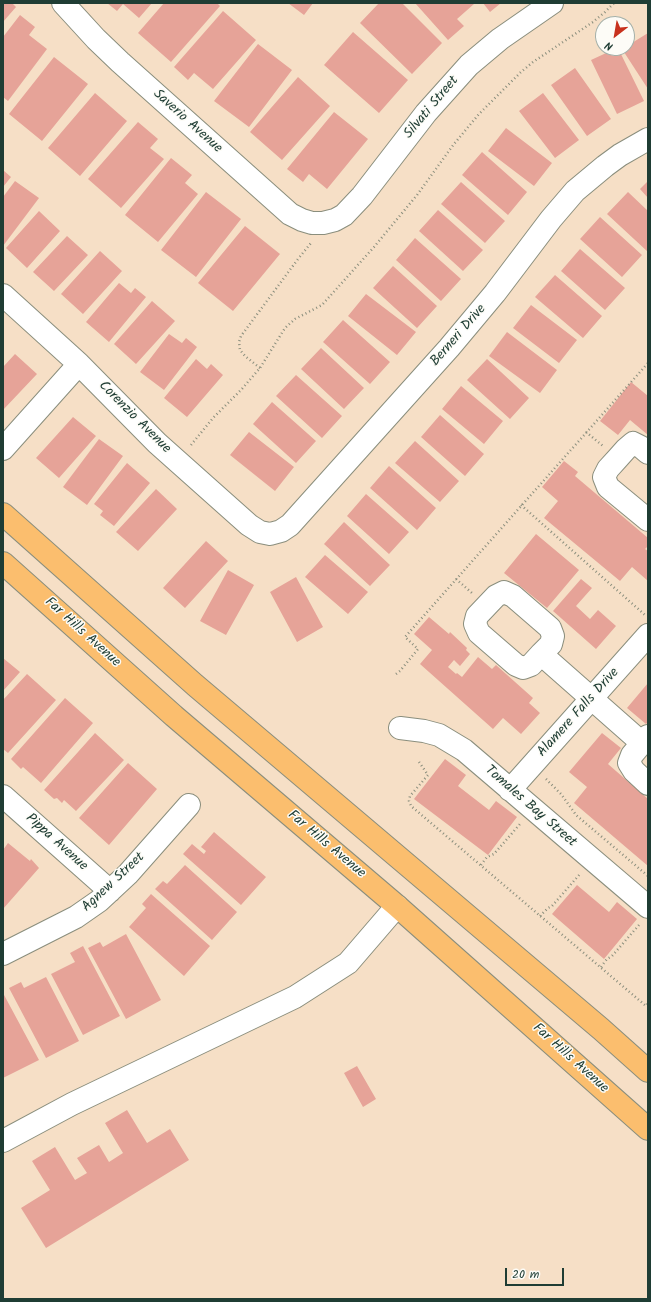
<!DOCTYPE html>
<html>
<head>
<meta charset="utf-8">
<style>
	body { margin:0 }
	#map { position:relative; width:651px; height:1302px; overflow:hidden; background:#f6dfc6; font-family:Kalam,sans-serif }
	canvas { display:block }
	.frame { position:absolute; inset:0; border:4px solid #1f3d34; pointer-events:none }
	.north { position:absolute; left:595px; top:16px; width:40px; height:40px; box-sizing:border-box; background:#fdfcf7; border:1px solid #a4b0a9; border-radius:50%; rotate:211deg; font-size:11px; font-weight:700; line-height:16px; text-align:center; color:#1f3d34 }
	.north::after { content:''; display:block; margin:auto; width:14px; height:18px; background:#c8321e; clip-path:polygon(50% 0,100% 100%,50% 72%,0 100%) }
	.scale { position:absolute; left:505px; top:1268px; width:59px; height:18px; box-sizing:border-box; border:2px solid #1f3d34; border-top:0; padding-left:5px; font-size:12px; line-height:14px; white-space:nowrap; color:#1f3d34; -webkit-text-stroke:3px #fdfcf7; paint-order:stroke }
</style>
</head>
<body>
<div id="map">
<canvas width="651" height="1302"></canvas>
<div class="frame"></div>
<div class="north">N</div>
<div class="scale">20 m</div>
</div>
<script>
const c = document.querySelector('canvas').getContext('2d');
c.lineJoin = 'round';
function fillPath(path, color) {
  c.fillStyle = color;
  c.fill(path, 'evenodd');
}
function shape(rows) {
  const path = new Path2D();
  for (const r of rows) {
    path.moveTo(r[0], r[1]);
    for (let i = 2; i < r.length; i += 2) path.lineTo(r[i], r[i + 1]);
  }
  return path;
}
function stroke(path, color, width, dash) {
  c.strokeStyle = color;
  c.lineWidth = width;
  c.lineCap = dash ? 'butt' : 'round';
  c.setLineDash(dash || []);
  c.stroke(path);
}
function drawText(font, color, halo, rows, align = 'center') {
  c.font = font + ' Kalam,sans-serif';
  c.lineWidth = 3;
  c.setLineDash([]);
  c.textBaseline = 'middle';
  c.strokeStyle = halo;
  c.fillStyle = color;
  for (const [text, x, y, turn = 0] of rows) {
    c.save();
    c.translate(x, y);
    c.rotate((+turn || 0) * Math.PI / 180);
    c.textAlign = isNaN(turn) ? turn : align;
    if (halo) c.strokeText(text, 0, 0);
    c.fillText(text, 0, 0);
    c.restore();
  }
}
const building = shape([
	[3,3,12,3,16,7,3,22],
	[107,3,152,3,139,18,123,4,117,11],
	[164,3,217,3,220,6,171,62,138,33],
	[288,3,313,3,304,15],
	[379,3,402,3,442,43,412,74,360,23],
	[415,3,473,3,474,4,457,19,464,26,448,40],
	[483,3,501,3,490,12],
	[223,11,256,40,213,89,194,73,188,80,174,67],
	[20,15,35,27,29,35,47,49,8,101,3,97,3,37],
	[353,32,408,80,379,113,324,65],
	[648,33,648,89,622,49,627,48,627,46],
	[258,44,292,70,249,127,214,101],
	[617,48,618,48,644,101,617,114,591,60],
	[54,57,88,84,42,141,9,114],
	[575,68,611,119,587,136,551,85],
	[298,77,330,106,282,160,250,132],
	[95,93,127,121,80,176,48,148],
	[543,93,579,140,555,158,519,111],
	[334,112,368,139,327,189,309,174,303,182,287,169],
	[138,122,158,139,150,148,164,159,121,208,88,179],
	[506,128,552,163,534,186,488,151],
	[482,152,527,192,508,215,462,175],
	[171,158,192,175,185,183,198,194,158,242,125,215],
	[3,170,11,177,3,187],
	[15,181,39,198,3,246,3,197],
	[648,181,648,198,640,189],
	[461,182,505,221,485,243,441,204],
	[206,192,241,219,196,277,161,250],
	[628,192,648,211,648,252,607,214],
	[438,210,483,250,463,271,419,231],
	[39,211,60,231,27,268,6,248],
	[600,217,642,255,622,277,580,239],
	[245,226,280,254,233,311,198,283],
	[67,236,88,255,54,291,33,272],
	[415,238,461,279,441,301,396,260],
	[580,249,625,288,605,310,561,271],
	[100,251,122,271,83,314,61,294],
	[393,266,437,306,417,328,373,288],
	[555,275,602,316,583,338,535,297],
	[119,283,131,293,135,288,146,297,109,342,86,322],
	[366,294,416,332,397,355,348,316],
	[152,301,175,321,136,364,114,344],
	[531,305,577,340,559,363,513,328],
	[343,320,390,362,370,384,323,342],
	[507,332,557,370,540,393,489,356],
	[169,334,182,343,186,338,197,347,164,390,140,372],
	[321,348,364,388,344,409,301,369],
	[15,354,37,374,3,410,3,367],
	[196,359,207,369,211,364,223,375,187,417,164,398],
	[487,359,529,398,510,419,467,380],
	[296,375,342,416,322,438,276,396],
	[631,382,648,396,648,435,630,420,618,435,600,421],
	[461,386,503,421,484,444,442,409],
	[272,402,316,441,296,463,253,424],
	[440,415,484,454,465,476,421,437],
	[73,417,96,436,59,478,36,458],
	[249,432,294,467,275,491,230,455],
	[99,439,123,456,87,505,63,487],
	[415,441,459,481,440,502,395,463],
	[564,461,578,472,575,476,648,538,648,546,645,549,648,551,648,581,632,567,620,581,544,518,558,501,542,487],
	[127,463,150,483,114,526,100,515,103,511,94,504],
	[389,466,436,508,417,530,370,488],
	[156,489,177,509,138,551,116,532],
	[366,494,409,532,389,554,347,516],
	[344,522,390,565,370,586,324,544],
	[536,534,579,570,547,608,504,573],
	[206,541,228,561,185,608,163,588],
	[325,555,368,592,348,614,305,577],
	[228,570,254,585,226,635,200,621],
	[296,577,323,627,297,642,270,592],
	[581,579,592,588,576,606,590,619,598,610,616,626,596,649,553,611],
	[429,617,449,634,450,632,467,648,466,650,470,654,460,666,454,660,448,667,456,674,457,673,462,677,478,657,492,669,496,665,533,698,529,703,540,713,521,734,503,718,493,729,420,664,432,650,414,634],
	[3,658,20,672,3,691],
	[27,674,56,700,8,753,3,749,3,700],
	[648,683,648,722,646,724,627,708],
	[65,698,93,723,41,783,23,767,21,769,11,759],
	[95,733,124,760,76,811,64,800,62,803,57,798,54,799,44,790],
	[602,733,621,748,608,764,648,799,648,866,574,803,587,787,569,772],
	[445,759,466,775,458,786,489,810,496,801,517,817,488,855,414,799],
	[128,763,157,789,109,845,79,818],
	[214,832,266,877,241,905,183,854,192,844,204,854,206,851,201,847],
	[8,843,30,861,31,859,39,868,3,909,3,850],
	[185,865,237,912,212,940,155,889,163,881,167,884],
	[577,885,609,912,617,902,637,919,604,959,552,914],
	[151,894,210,946,184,976,129,927,146,908,142,904],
	[126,934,161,1000,126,1019,88,948,100,942,103,947],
	[83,946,120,1016,83,1035,51,974,75,962,70,953],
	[46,977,79,1041,46,1058,9,988,21,982,24,988],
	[3,993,39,1060,3,1078],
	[357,1066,376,1099,363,1107,344,1073],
	[127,1110,147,1143,170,1129,189,1160,46,1248,21,1208,50,1190,32,1161,55,1147,75,1180,87,1173,77,1158,99,1145,109,1162,123,1153,105,1123]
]);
const path = shape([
	[260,368,245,356,240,350,239,342,241,336,298,259,311,243],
	[586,432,603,446],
	[191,445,213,418,241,390,260,368,285,328,295,319,322,305,374,247,417,195,454,144,479,114,521,72,533,62,593,22,605,12,614,3],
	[521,505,645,615],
	[456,579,472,593],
	[396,674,400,671,418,649,405,637,648,363],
	[419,762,428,775,410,796,409,801,411,806,646,1006,648,1003],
	[546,779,561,794,576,815,648,876],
	[481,865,487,857,494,854,520,824],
	[540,916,548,908,552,906,580,874],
	[601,967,607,959,612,956,639,925]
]);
const minor = shape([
	[63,3,96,39,120,62,290,214,302,220,312,223,323,223,335,220,344,215,362,196,426,113,469,65,500,39,552,3],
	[3,295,79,364,157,443,249,525,260,532,270,534,281,531,290,525,449,348,495,293,551,219,575,191,605,166,620,155,648,139],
	[3,449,79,364],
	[648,453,641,447,633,443,626,449,618,458,608,469,604,477,608,487,648,520],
	[541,654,551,644,553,636,550,628,513,596,504,592,496,596,477,616,475,624,479,633,516,665,523,668,531,665,541,654,642,743],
	[400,728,424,731,439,735,464,750,648,907],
	[648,736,632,755,629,763,634,771,648,784],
	[510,790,648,635],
	[3,796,110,891],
	[3,954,76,917,99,901,128,874,189,805],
	[3,1141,72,1104,295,997,348,963,397,906]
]);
const major = shape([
	[3,514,195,685,601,1029,648,1071],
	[3,563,174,716,397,906,648,1129]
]);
const streetNames = [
	["Silvati Street",432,108,-50],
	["Saverio Avenue",187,122,42],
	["Berneri Drive",459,336,-49],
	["Corenzio Avenue",134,418,45],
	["Far Hills Avenue",82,633,42],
	["Alamere Falls Drive",579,713,-48],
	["Tomales Bay Street",530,807,41],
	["Pippa Avenue",56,843,42],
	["Far Hills Avenue",326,845,40],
	["Agnew Street",114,883,-43],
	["Far Hills Avenue",570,1059,42]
];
fillPath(building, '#e6a398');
stroke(minor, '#8a8e7d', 24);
stroke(major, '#8a8e7d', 24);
stroke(path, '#8a8e7d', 2.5, [1, 3]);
stroke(minor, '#fff', 22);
stroke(major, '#fbbe6e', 22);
drawText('14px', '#1f3d34', '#fdfcf7', streetNames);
</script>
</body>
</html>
